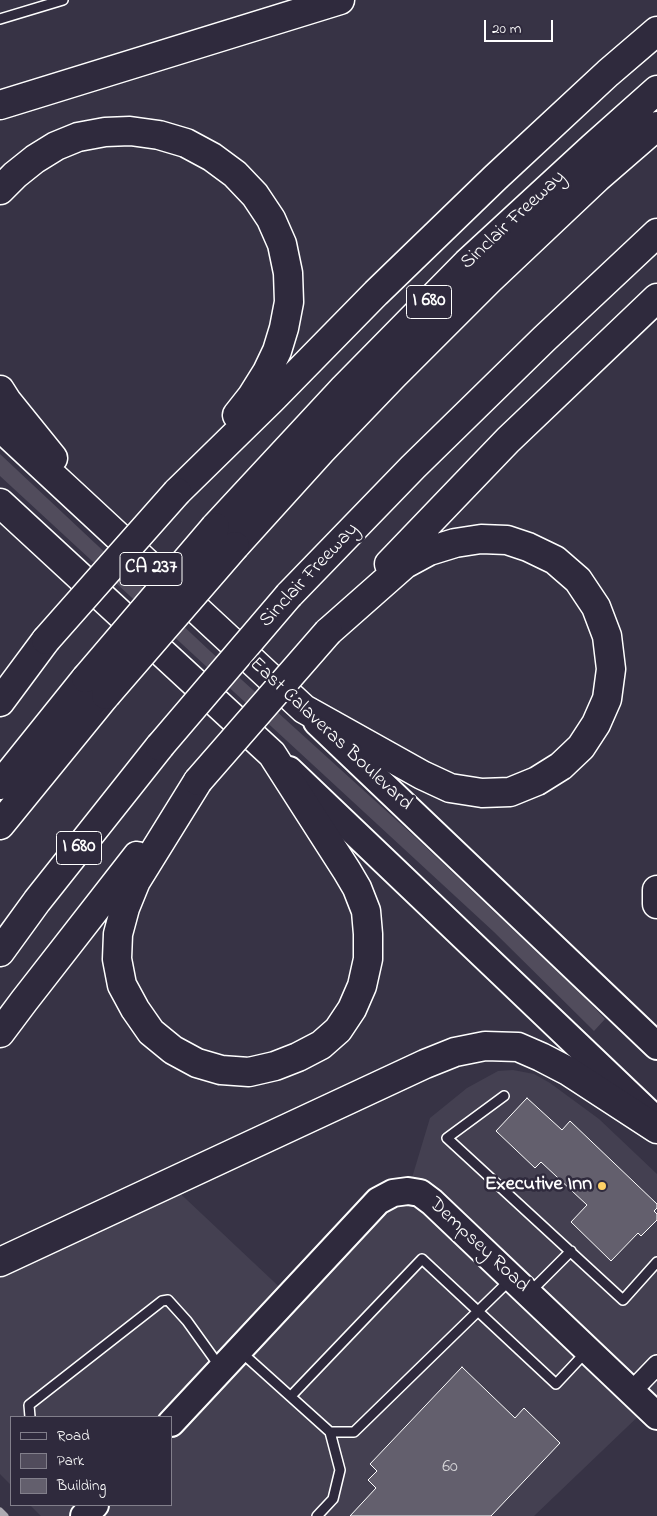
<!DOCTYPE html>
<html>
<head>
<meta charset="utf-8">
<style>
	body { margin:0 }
	#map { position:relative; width:657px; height:1516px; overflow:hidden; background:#373345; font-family:"Indie Flower",sans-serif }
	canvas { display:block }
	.legend { position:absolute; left:10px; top:1416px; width:162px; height:90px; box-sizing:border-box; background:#2f2a3d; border:1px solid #827f8b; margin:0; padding:6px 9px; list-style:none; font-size:15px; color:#fff }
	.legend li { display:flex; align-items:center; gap:10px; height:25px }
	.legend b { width:25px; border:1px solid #827f8b }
	.scale { position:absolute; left:484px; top:20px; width:69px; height:22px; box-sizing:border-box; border:2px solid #fff; border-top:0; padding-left:6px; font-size:15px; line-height:18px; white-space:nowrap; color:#fff; -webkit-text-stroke:4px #2f2a3d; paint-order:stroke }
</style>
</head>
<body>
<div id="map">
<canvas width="657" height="1516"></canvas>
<ul class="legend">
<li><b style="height:6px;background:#2f2a3d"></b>Road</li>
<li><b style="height:14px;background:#514c5c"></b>Park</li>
<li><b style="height:14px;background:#635f6d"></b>Building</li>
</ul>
<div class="scale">20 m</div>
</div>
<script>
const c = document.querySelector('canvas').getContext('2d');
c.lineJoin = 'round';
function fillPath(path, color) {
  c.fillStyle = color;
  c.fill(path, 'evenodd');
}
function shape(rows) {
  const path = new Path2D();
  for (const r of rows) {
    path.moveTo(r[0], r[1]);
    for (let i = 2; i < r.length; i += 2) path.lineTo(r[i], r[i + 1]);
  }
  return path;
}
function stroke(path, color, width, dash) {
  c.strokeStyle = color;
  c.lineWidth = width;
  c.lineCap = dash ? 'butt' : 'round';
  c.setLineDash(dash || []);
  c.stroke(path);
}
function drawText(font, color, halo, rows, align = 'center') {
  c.font = font + ' "Indie Flower",sans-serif';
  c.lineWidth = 5;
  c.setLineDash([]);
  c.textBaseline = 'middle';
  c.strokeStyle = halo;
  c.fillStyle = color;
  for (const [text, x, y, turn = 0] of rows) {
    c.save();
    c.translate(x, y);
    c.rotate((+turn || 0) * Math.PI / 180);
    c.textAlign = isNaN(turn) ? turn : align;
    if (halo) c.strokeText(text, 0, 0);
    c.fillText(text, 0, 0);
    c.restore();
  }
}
const built = shape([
	[513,1070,534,1074,550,1083,599,1119,657,1174,657,1416,648,1407,534,1516,41,1516,30,1505,171,1505,171,1417,11,1417,11,1485,0,1474,0,1262,169,1183,289,1296,408,1191,430,1118,467,1088,498,1071]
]);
const green = shape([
	[0,454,210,651,415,837,584,997,605,1019,594,1031,494,932,0,476]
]);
const stream = shape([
	[0,1511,5,1516]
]);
const building = shape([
	[527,1098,562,1130,570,1121,657,1204,657,1208,654,1211,657,1214,657,1220,641,1236,638,1233,611,1261,571,1222,587,1205,541,1162,535,1168,496,1131,527,1098],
	[462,1367,515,1418,524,1408,560,1443,491,1516,350,1516,376,1488,368,1480,377,1471,370,1464,462,1367]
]);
const lane = shape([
	[0,19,63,0],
	[504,1096,447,1138,623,1300,657,1262],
	[530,1292,571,1251],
	[241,1352,330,1432,340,1470,333,1499,317,1516],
	[291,1396,422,1259,556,1384,586,1352],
	[30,1417,29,1405,162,1301,168,1300,187,1321,220,1367],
	[330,1432,354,1432,510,1280]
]);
const street = shape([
	[632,1391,657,1365]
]);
const secondary = shape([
	[317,722,657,1046],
	[289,770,655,1119],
	[171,1423,378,1201,393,1193,408,1191,420,1193,432,1202,657,1416],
	[84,1516,95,1505]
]);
const highway = shape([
	[0,105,340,0],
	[0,190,15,175,35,159,56,146,78,137,105,132,130,131,159,135,186,143,212,157,235,174,255,195,271,219,282,244,288,273,289,302,284,328,277,351,267,372,252,396,237,415],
	[0,390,7,401,53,458],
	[0,427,304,709,422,775,450,788,482,793,510,792,537,781,561,766,581,747,596,724,607,699,611,669,607,636,596,607,578,580,555,560,528,547,507,540,481,539,455,543,429,551,405,564,328,632],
	[177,492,272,399,376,293,496,177,608,73,657,31],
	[0,503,272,754,347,871,357,888,366,911,368,934,368,959,362,986,352,1009,338,1030,321,1045,298,1057,275,1066,249,1072,221,1070,197,1063,173,1050,151,1032,135,1009,122,985,117,959,118,934,125,908,136,881,198,781],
	[215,527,344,388,467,263,593,147,657,90],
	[235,546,321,451,393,376,489,280,597,178,657,126],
	[389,564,508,440,657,298],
	[289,595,413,467,544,339,657,233],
	[0,702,46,640],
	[0,785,86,678],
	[0,825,106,695],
	[657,890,657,904],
	[0,952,37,901,160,746],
	[0,1033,24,1001,137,856],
	[0,1262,425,1064,455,1052,485,1046,518,1047,541,1057,568,1071,657,1129]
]);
const highwayBridge = shape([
	[46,640,177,492],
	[86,678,215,527],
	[106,695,235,546],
	[160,746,289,595],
	[198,781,328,632]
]);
const markers = [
	[602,1186,5,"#ffd166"]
];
const numberNames = [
	["60",450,1468]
];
const shields = [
	[429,302,45],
	[151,569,62],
	[79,848,45]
];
const shieldNames = [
	["I 680",429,302],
	["CA 237",151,569],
	["I 680",79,848]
];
const streetNames = [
	["Sinclair Freeway",514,221,-43],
	["Sinclair Freeway",310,576,-47],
	["East Calaveras Boulevard",330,735,43],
	["Dempsey Road",478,1246,43]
];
const poiNames = [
	["Executive Inn",592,1186]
];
fillPath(built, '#444051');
fillPath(green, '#514c5c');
stroke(stream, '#adabb2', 7);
fillPath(building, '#635f6d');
stroke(building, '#fff', 1);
stroke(lane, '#fff', 12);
stroke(street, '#fff', 22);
stroke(secondary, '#fff', 30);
stroke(highway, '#fff', 31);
stroke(lane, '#2f2a3d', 9);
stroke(street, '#2f2a3d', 19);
stroke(secondary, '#2f2a3d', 26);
stroke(highway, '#2f2a3d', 28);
stroke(highwayBridge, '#fff', 31, []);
stroke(highwayBridge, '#2f2a3d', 28);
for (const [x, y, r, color] of markers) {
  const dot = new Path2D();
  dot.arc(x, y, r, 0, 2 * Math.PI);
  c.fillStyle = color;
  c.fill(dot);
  stroke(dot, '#2f2a3d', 2);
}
drawText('18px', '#d8d7da', null, numberNames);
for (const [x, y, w] of shields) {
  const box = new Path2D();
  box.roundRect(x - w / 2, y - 16.5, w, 33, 4);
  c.fillStyle = '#2f2a3d';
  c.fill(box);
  stroke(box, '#fff', 1);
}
drawText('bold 19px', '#fff', null, shieldNames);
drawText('20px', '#fff', '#2f2a3d', streetNames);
drawText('bold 20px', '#fff', '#2f2a3d', poiNames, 'right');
</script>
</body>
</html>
